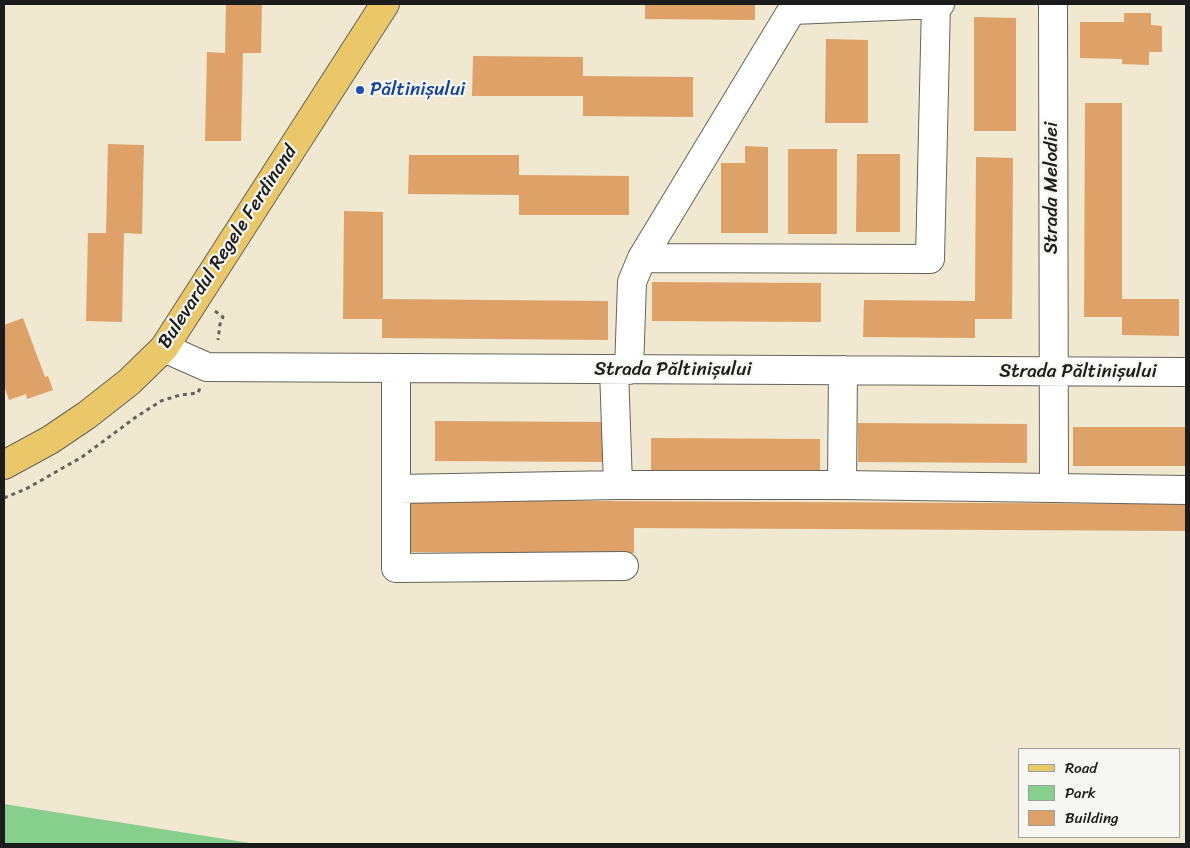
<!DOCTYPE html>
<html>
<head>
<meta charset="utf-8">
<style>
	body { margin:0 }
	#map { position:relative; width:1190px; height:848px; overflow:hidden; background:#f0e8d1; font-family:Sriracha,sans-serif }
	canvas { display:block }
	.frame { position:absolute; inset:0; border:5px solid #1c1c1c; pointer-events:none }
	.legend { position:absolute; left:1018px; top:748px; width:162px; height:90px; box-sizing:border-box; background:#f6f6f2; border:1px solid #9f9f9c; margin:0; padding:6px 9px; list-style:none; font-size:15px; color:#1c1c1c }
	.legend li { display:flex; align-items:center; gap:10px; height:25px }
	.legend b { width:25px; border:1px solid #9f9f9c }
</style>
</head>
<body>
<div id="map">
<canvas width="1190" height="848"></canvas>
<div class="frame"></div>
<ul class="legend">
<li><b style="height:6px;background:#eac769"></b>Road</li>
<li><b style="height:14px;background:#86cf8c"></b>Park</li>
<li><b style="height:14px;background:#dea167"></b>Building</li>
</ul>
</div>
<script>
const c = document.querySelector('canvas').getContext('2d');
c.lineJoin = 'round';
function fillPath(path, color) {
  c.fillStyle = color;
  c.fill(path, 'evenodd');
}
function shape(rows) {
  const path = new Path2D();
  for (const r of rows) {
    path.moveTo(r[0], r[1]);
    for (let i = 2; i < r.length; i += 2) path.lineTo(r[i], r[i + 1]);
  }
  return path;
}
function stroke(path, color, width, dash) {
  c.strokeStyle = color;
  c.lineWidth = width;
  c.lineCap = dash ? 'butt' : 'round';
  c.setLineDash(dash || []);
  c.stroke(path);
}
function drawText(font, color, halo, rows, align = 'center') {
  c.font = font + ' Sriracha,sans-serif';
  c.lineWidth = 4.5;
  c.setLineDash([]);
  c.textBaseline = 'middle';
  c.strokeStyle = halo;
  c.fillStyle = color;
  for (const [text, x, y, turn = 0] of rows) {
    c.save();
    c.translate(x, y);
    c.rotate((+turn || 0) * Math.PI / 180);
    c.textAlign = isNaN(turn) ? turn : align;
    if (halo) c.strokeText(text, 0, 0);
    c.fillText(text, 0, 0);
    c.restore();
  }
}
const green = shape([
	[4,804,256,844,4,844]
]);
const building = shape([
	[226,4,262,4,261,53,243,53,241,141,205,141,207,52,225,53],
	[645,4,755,4,755,20,645,19],
	[1124,13,1151,13,1151,25,1162,26,1162,52,1149,52,1149,65,1122,64,1122,59,1080,58,1080,22,1124,22],
	[974,17,1016,18,1016,131,974,131],
	[826,39,868,40,868,123,825,123],
	[473,56,583,57,583,76,693,77,693,117,583,116,583,96,472,96],
	[1085,103,1122,103,1122,299,1179,299,1179,336,1122,335,1122,317,1084,317],
	[108,144,144,145,142,234,124,233,122,322,86,321,88,233,106,233],
	[745,146,768,147,768,233,721,233,721,163,745,163],
	[788,149,837,149,837,234,788,234],
	[857,154,900,154,900,232,856,232],
	[409,155,519,155,519,175,629,176,629,215,519,215,519,195,408,194],
	[976,157,1013,158,1012,319,975,319,975,338,863,337,864,300,975,301],
	[344,211,383,212,383,299,608,301,608,340,382,338,382,319,343,319],
	[652,282,821,283,821,322,652,321],
	[23,318,45,377,48,376,53,390,27,399,26,394,9,400,4,386,4,325],
	[435,421,604,422,604,462,435,461],
	[858,423,1027,424,1027,463,858,462],
	[1073,427,1186,427,1186,466,1073,466],
	[651,438,820,439,820,478,651,477],
	[404,500,1186,504,1186,531,634,528,634,553,404,552]
]);
const path = shape([
	[215,311,223,317,220,324,218,340],
	[4,498,26,489,82,457,136,417,161,401,180,395,198,393,200,388]
]);
const minor = shape([
	[642,258,930,259,936,4],
	[164,348,207,367,1186,372],
	[396,368,396,568,624,566],
	[614,369,618,485],
	[629,370,632,282,642,258,792,10,940,4],
	[842,485,843,370],
	[1054,488,1186,490],
	[397,489,618,485,842,485,1054,488,1053,4]
]);
const major = shape([
	[4,465,50,440,87,415,129,382,164,348,385,4]
]);
const markers = [
	[360,90,5,"#1a4fb4"]
];
const transitNames = [
	["Păltinișului",370,90]
];
const streetNames = [
	["Strada Melodiei",1052,188,-90],
	["Bulevardul Regele Ferdinand",228,247,-57],
	["Strada Păltinișului",673,370],
	["Strada Păltinișului",1078,372]
];
fillPath(green, '#86cf8c');
fillPath(building, '#dea167');
stroke(minor, '#66635b', 30);
stroke(major, '#66635b', 30);
stroke(path, '#66635b', 3, [4, 4]);
stroke(minor, '#fff', 28);
stroke(major, '#eac769', 28);
for (const [x, y, r, color] of markers) {
  const dot = new Path2D();
  dot.arc(x, y, r, 0, 2 * Math.PI);
  c.fillStyle = color;
  c.fill(dot);
  stroke(dot, '#f6f6f2', 2);
}
drawText('19px', '#164399', '#f6f6f2', transitNames, 'left');
drawText('19px', '#1c1c1c', '#f6f6f2', streetNames);
</script>
</body>
</html>
